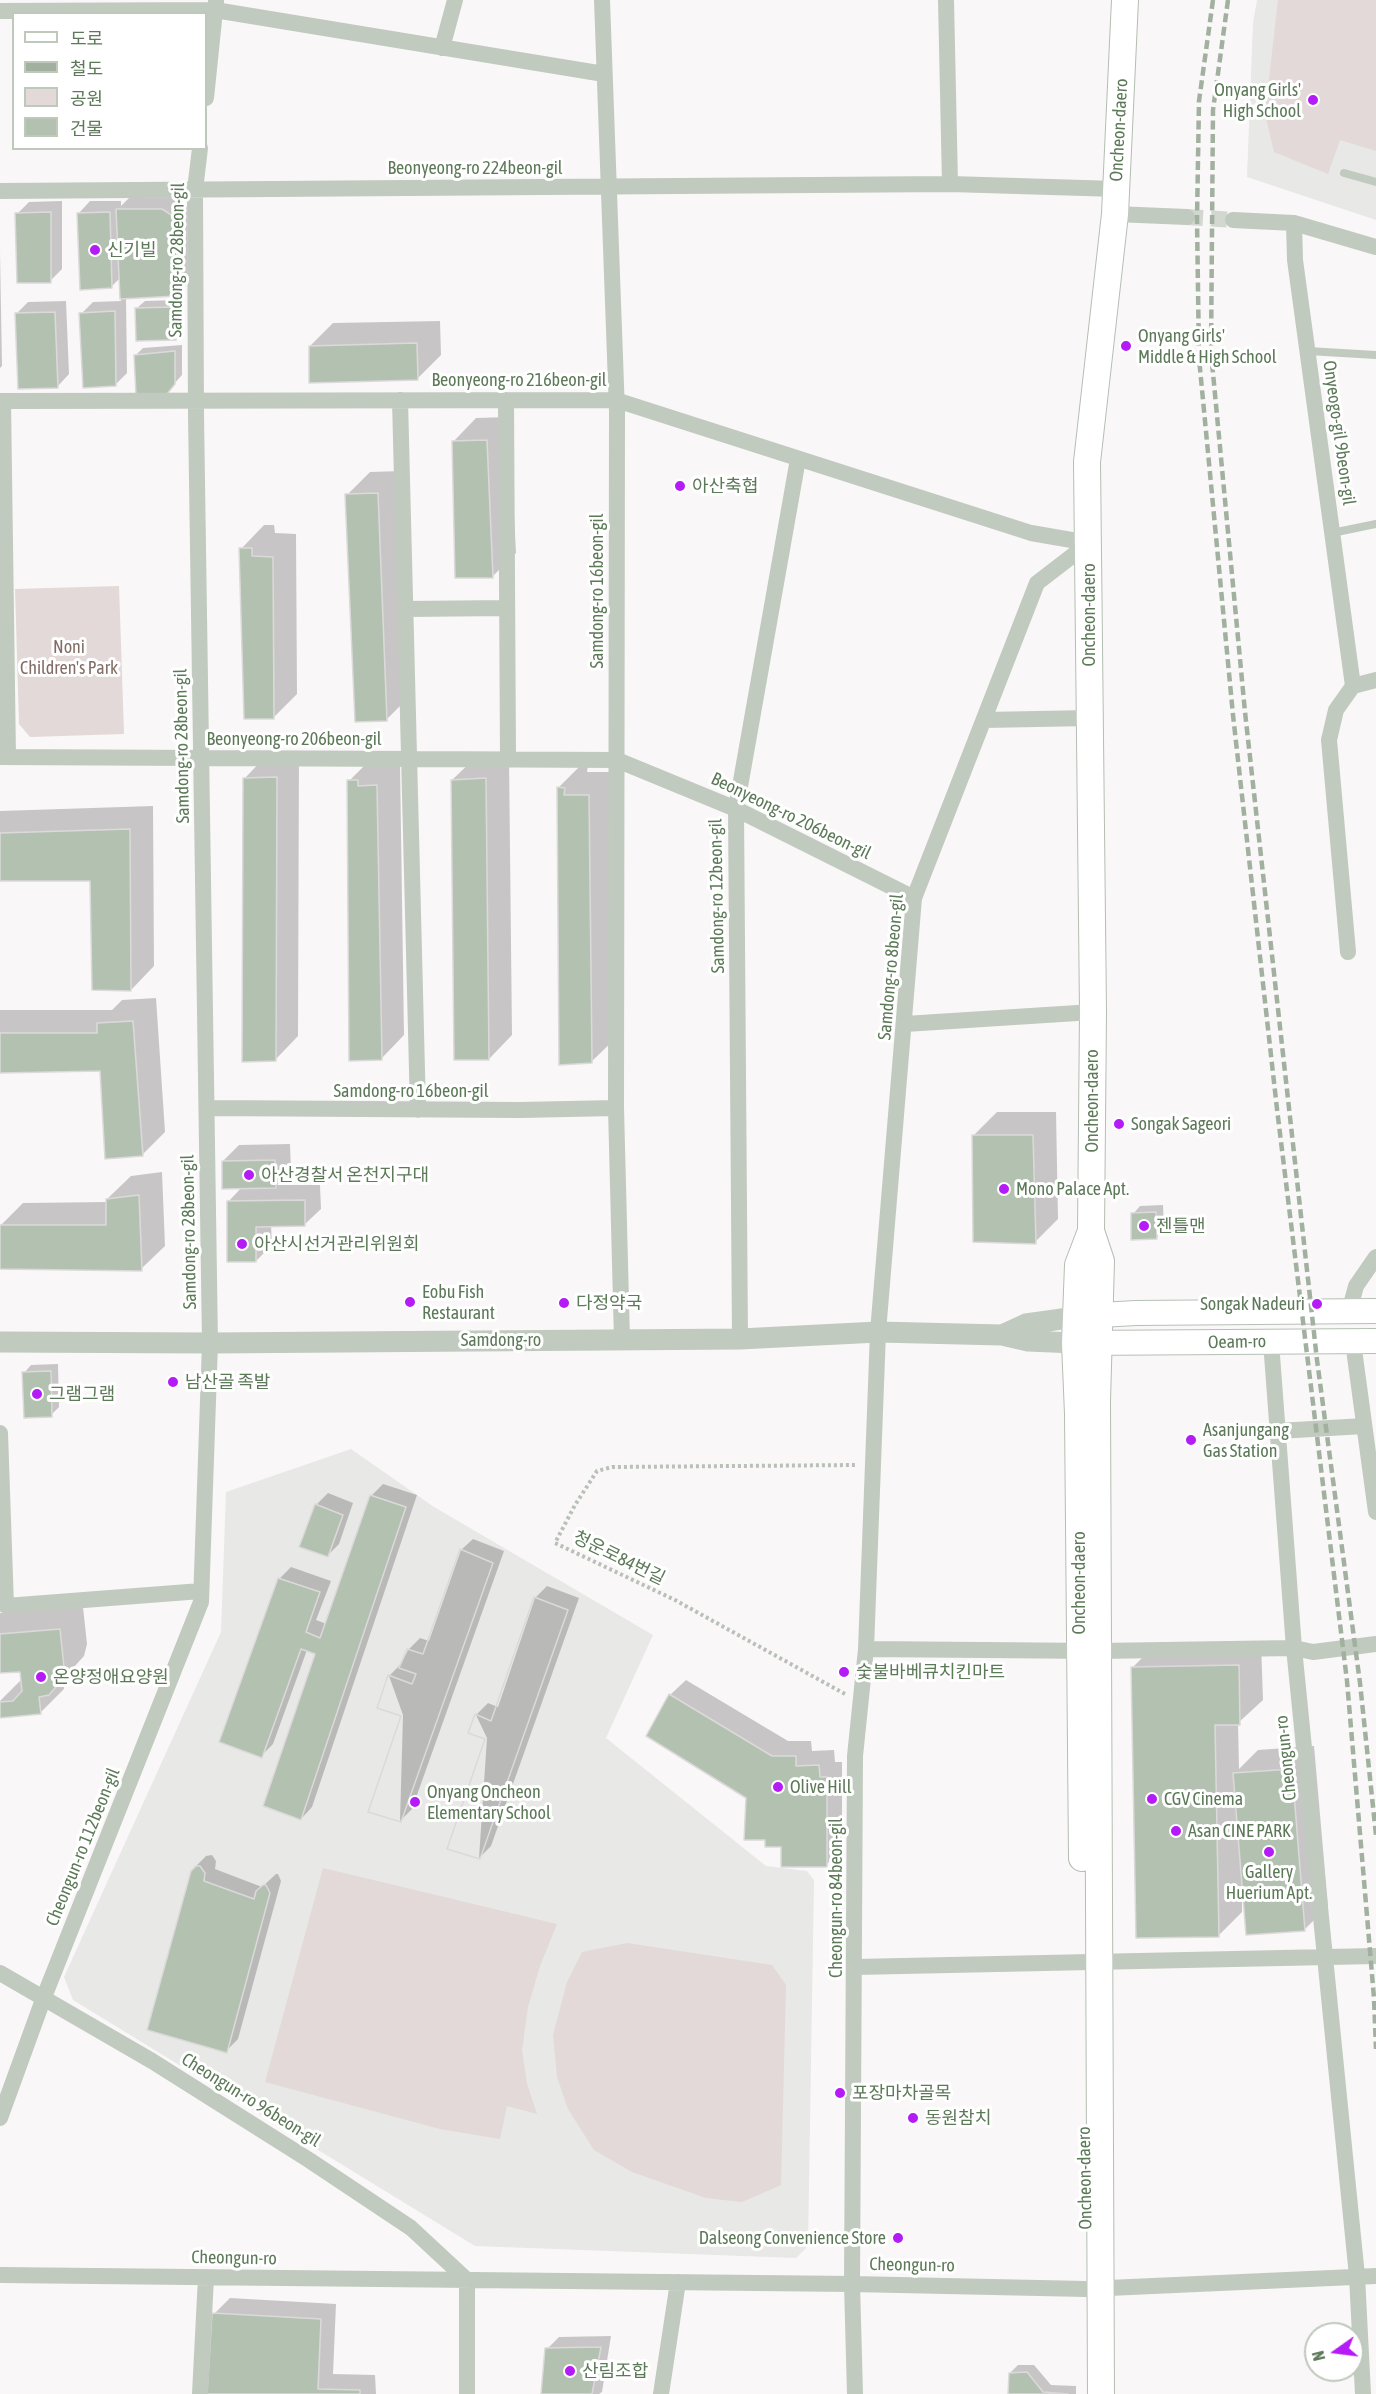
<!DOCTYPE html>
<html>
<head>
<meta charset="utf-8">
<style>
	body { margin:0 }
	#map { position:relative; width:1376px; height:2394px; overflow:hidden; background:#faf7f8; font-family:"Asap Condensed","Noto Sans KR",sans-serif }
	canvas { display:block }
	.legend { position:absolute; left:12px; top:12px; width:195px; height:138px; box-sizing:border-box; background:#fff; border:2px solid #bec9bc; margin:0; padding:8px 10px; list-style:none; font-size:18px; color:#5c7958 }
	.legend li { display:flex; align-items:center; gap:12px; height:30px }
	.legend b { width:30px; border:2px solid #bec9bc }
	.north { position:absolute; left:1304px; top:2322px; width:60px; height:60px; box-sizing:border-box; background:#fff; border:2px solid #bec9bc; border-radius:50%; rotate:256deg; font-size:16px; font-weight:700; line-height:24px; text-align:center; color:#5c7958 }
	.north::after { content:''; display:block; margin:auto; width:21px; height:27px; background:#b41bf6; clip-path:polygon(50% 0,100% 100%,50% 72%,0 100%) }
</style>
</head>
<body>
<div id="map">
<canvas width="1376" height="2394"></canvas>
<ul class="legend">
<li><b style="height:8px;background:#fff"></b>도로</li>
<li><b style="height:8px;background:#a2b0a0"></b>철도</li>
<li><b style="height:16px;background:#e2d9d8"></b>공원</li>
<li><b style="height:16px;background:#b3c1b1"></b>건물</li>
</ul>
<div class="north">N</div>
</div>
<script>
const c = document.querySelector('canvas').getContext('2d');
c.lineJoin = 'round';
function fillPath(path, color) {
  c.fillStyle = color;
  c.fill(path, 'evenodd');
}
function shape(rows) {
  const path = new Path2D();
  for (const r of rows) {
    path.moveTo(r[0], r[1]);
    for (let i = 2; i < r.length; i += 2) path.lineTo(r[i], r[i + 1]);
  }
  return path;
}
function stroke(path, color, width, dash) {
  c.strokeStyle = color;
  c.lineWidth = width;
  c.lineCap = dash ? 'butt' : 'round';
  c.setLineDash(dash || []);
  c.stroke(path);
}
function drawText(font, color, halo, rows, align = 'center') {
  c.font = font + ' "Asap Condensed","Noto Sans KR",sans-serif';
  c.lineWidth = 6;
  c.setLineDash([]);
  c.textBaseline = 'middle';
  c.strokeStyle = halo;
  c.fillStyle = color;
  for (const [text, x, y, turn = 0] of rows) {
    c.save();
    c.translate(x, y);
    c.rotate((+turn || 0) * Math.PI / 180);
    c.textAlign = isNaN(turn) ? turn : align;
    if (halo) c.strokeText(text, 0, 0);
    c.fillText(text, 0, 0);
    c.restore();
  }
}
const built = shape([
	[1257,0,1376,0,1376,220,1247,177,1253,23],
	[351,1449,434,1507,653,1635,606,1738,766,1866,807,1871,814,1880,808,2246,796,2258,475,2246,73,2000,64,1977,221,1632,226,1492]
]);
const green = shape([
	[1278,0,1376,0,1376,151,1340,140,1328,174,1274,152,1265,114],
	[119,586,124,734,30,737,19,724,15,589],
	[323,1868,557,1924,540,1966,528,2007,522,2050,527,2084,537,2114,507,2106,500,2139,440,2129,265,2082],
	[627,1943,772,1965,786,1985,781,2185,742,2202,706,2198,632,2172,594,2150,568,2109,557,2077,553,2035,567,1982,582,1952]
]);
const shadow = shape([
	[174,197,187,206,188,283,177,295,126,298,127,373,115,385,81,314,93,302,121,301,120,278,111,287,79,213,90,201,121,201,121,206,129,198],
	[62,201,62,269,50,281,17,214,29,202],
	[0,251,2,366,0,368],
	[182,300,183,331,175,339,137,308,145,301],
	[66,301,69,374,58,386,16,314,28,302],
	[440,321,441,355,417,379,310,346,333,323],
	[182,345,182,375,174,384,135,356,143,348],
	[509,417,516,553,493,576,453,442,476,418],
	[401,471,410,696,386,720,347,495,370,472],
	[264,525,274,525,275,533,296,534,297,694,274,717,241,549],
	[299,754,298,1036,275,1060,244,779,267,755],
	[509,756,512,1035,489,1059,452,780,476,757],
	[372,758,400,763,404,1035,381,1059,349,781],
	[582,764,588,765,587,772,612,772,615,1039,591,1062,558,788],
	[153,806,154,966,131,990,92,879,0,879,0,811],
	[156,998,165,1132,142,1155,101,1070,0,1072,0,1010,112,1010,122,1000],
	[997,1112,1056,1112,1058,1219,1035,1242,974,1135],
	[290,1144,291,1171,277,1185,320,1185,321,1209,305,1224,271,1225,272,1245,256,1261,228,1202,242,1187,223,1161,239,1145],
	[162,1172,165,1246,141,1269,0,1226,23,1203,107,1202,107,1199,131,1176],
	[1163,1205,1164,1230,1156,1238,1133,1214,1140,1206],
	[58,1364,59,1407,51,1415,24,1373,31,1365],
	[383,1484,417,1495,312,1807,301,1819,317,1653,307,1650,273,1744,261,1756,279,1579,291,1567,331,1581,316,1620,327,1624,371,1496],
	[328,1493,353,1503,339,1544,327,1556,316,1505],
	[473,1539,504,1551,412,1809,400,1821,403,1715,389,1676,401,1664,408,1650,420,1638,429,1641,461,1550],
	[547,1586,579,1598,491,1846,479,1858,487,1738,476,1715,488,1703,498,1707,535,1598],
	[83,1607,87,1644,84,1656,63,1679,64,1689,40,1713,0,1715,0,1701,21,1680,21,1670,0,1672,0,1613],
	[1261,1642,1263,1700,1238,1723,1239,1769,1258,1750,1314,1746,1328,1906,1304,1930,1242,1897,1242,1912,1219,1935,1132,1668,1156,1644],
	[686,1680,788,1741,811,1741,812,1751,834,1750,835,1762,842,1762,842,1849,826,1865,766,1839,748,1797,670,1695],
	[212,1855,216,1861,215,1869,262,1887,276,1874,278,1874,281,1881,238,2039,226,2051,194,1868,206,1856],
	[230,2298,336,2304,333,2374,375,2375,376,2394,209,2394,214,2314],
	[611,2336,602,2392,599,2394,542,2394,547,2349,559,2337],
	[1018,2365,1034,2365,1051,2385,1076,2386,1076,2394,1010,2394,1010,2373]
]);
const building = shape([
	[116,209,162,209,176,218,177,296,120,299,116,209],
	[51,212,51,283,17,283,15,213,51,212],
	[110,212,112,288,80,290,77,213,110,212],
	[174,307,176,340,136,341,135,308,174,307],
	[115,311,116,386,83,388,79,313,115,311],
	[55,312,58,388,18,389,15,313,55,312],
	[417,343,418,380,309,383,309,346,417,343],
	[175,351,175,384,167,394,136,395,134,355,175,351],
	[487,440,493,578,455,578,452,441,487,440],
	[378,493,387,721,355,722,345,494,378,493],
	[239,548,252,548,252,556,273,557,274,719,244,719,239,548],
	[277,777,276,1061,242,1062,243,778,277,777],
	[486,778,489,1060,454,1060,451,780,486,778],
	[347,780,358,780,358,786,377,785,382,1060,349,1061,347,780],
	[557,787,565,788,564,795,589,795,592,1063,559,1065,557,787],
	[130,829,131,991,92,990,90,881,0,881,0,833,130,829],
	[133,1021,143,1156,105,1159,100,1071,0,1073,0,1033,97,1033,97,1023,133,1021],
	[972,1135,1033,1135,1036,1244,973,1242,972,1135],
	[275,1160,276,1188,222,1189,222,1161,275,1160],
	[139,1195,142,1271,0,1269,0,1225,106,1225,106,1199,139,1195],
	[305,1200,305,1226,256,1227,256,1262,227,1262,227,1201,305,1200],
	[1156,1212,1157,1239,1131,1240,1131,1213,1156,1212],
	[51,1371,52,1417,24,1418,22,1372,51,1371],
	[370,1495,406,1507,301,1820,263,1806,315,1654,301,1649,262,1758,219,1742,278,1578,320,1592,306,1632,320,1638,370,1495],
	[315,1504,343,1515,328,1557,299,1547,315,1504],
	[460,1549,493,1563,401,1822,368,1812,401,1716,377,1708,388,1675,412,1684,416,1674,399,1668,407,1649,423,1654,460,1549],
	[460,1549,493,1563,401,1822,368,1812,401,1716,377,1708,388,1675,412,1684,416,1674,399,1668,407,1649,423,1654,460,1549],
	[534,1597,568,1610,480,1859,447,1849,485,1739,468,1733,475,1714,491,1721,534,1597],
	[534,1597,568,1610,480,1859,447,1849,485,1739,468,1733,475,1714,491,1721,534,1597],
	[60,1629,64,1668,61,1681,49,1695,39,1697,41,1714,0,1718,0,1702,13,1701,22,1691,20,1672,0,1673,0,1634,60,1629],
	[1239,1665,1240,1725,1215,1725,1219,1937,1136,1938,1131,1667,1239,1665],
	[669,1694,772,1756,796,1756,796,1766,819,1765,820,1777,827,1777,827,1867,781,1867,781,1847,765,1847,765,1840,744,1840,746,1798,646,1736,669,1694],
	[1292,1769,1305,1931,1246,1935,1233,1773,1292,1769],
	[196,1866,200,1866,205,1873,204,1881,254,1899,256,1891,263,1885,266,1885,270,1893,227,2053,147,2030,191,1871,196,1866],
	[212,2313,321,2319,318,2389,360,2390,360,2394,207,2394,212,2313],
	[601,2347,592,2394,541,2394,545,2348,601,2347],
	[1027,2372,1043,2392,1068,2394,1008,2394,1009,2373,1027,2372]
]);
const minorTunnel = shape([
	[1187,217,1233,220]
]);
const path = shape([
	[845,1694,675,1600,555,1543,575,1505,597,1471,612,1467,857,1465]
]);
const service = shape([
	[1344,173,1376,182],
	[1308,351,1376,355],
	[1332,533,1376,524]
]);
const minor = shape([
	[602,0,617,412,616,1108,622,1340],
	[946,0,950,184],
	[0,11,215,10,604,74],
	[442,48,455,0],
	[206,98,216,1],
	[0,191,950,184,1117,189],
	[1115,214,1187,217],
	[1233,220,1294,223,1376,247],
	[1294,223,1295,260,1353,686,1376,680],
	[400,400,418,1110],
	[506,400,508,759],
	[0,401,616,400,1031,533,1089,543],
	[3,401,8,757],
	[405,609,507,608],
	[984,720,1090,718],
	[0,757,617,760,736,809,914,898],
	[1348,952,1329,740,1336,710,1353,686],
	[905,1024,1093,1012],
	[207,1108,520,1110,616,1108],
	[1349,1312,1356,1286,1376,1257],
	[740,1339,736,809,798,459],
	[1271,1342,1294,1648,1357,2276,1363,2394],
	[1353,1342,1376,1512],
	[1278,1431,1364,1426],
	[0,1433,6,1606,201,1591],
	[866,1649,1098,1651,1294,1648,1313,1652,1376,1644],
	[855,1967,1376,1956],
	[0,1973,152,2061,309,2160,411,2228,467,2280,467,2394],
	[0,2118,44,1997,201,1602,210,1343,196,415,195,190,200,148],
	[0,2275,852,2284,1086,2289,1376,2276],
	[200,2394,206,2277],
	[661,2394,678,2282],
	[855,2394,852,2284,855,1756,866,1649,878,1332,914,898,1037,583,1089,543]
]);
const tertiary = shape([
	[1002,1335,1026,1324,1076,1317],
	[0,1342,210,1343,740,1339,878,1332,1002,1335,1028,1341,1075,1343]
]);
const secondary = shape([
	[1082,1316,1136,1313,1376,1311],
	[1078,1343,1376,1341]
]);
const primary = shape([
	[1082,1858,1078,1414,1075,1343,1078,1265,1091,1231],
	[1101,2394,1097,1401,1101,1261,1091,1231,1093,1012,1087,462,1115,214,1125,0]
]);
const rail = shape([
	[1213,0,1199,101,1197,219,1199,358,1233,715,1277,1109,1347,1681,1374,1998,1376,2049],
	[1228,0,1213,110,1211,352,1245,712,1317,1360,1360,1683,1376,1835]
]);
const markers = [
	[1313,100,6,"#b41bf6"],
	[95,250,6,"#b41bf6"],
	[1126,346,6,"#b41bf6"],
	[680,486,6,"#b41bf6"],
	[1119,1124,6,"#b41bf6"],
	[249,1175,6,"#b41bf6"],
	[1004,1189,6,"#b41bf6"],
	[1144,1226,6,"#b41bf6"],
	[242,1244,6,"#b41bf6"],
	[410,1302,6,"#b41bf6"],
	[564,1303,6,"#b41bf6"],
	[1317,1304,6,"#b41bf6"],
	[173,1382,6,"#b41bf6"],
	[37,1394,6,"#b41bf6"],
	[1191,1440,6,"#b41bf6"],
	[844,1672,6,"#b41bf6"],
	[41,1677,6,"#b41bf6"],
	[778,1787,6,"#b41bf6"],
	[1152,1799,6,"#b41bf6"],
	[415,1802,6,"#b41bf6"],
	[1176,1831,6,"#b41bf6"],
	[1269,1852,6,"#b41bf6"],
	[840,2093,6,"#b41bf6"],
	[913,2118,6,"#b41bf6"],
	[898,2238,6,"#b41bf6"],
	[570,2371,6,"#b41bf6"]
];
const poiNames = [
	["Onyang Girls'",1301,90,"right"],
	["High School",1301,111,"right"],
	["신기빌",107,250],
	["Onyang Girls'",1138,336],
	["Middle & High School",1138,357],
	["아산축협",692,486],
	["Songak Sageori",1131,1124],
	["아산경찰서 온천지구대",261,1175],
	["Mono Palace Apt.",1016,1189],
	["젠틀맨",1156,1226],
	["아산시선거관리위원회",254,1244],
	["Eobu Fish",422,1292],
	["Restaurant",422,1313],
	["다정약국",576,1303],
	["Songak Nadeuri",1305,1304,"right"],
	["남산골 족발",185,1382],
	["그램그램",49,1394],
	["Asanjungang",1203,1430],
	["Gas Station",1203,1451],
	["숯불바베큐치킨마트",856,1672],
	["온양정애요양원",53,1677],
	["Olive Hill",790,1787],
	["Onyang Oncheon",427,1792],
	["Elementary School",427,1813],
	["CGV Cinema",1164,1799],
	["Asan CINE PARK",1188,1831],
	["Gallery",1269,1872,"center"],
	["Huerium Apt.",1269,1893,"center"],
	["포장마차골목",852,2093],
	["동원참치",925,2118],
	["Dalseong Convenience Store",886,2238,"right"],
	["산림조합",582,2371]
];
const streetNames = [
	["Oncheon-daero",1119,130,-87],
	["Beonyeong-ro 224beon-gil",475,168],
	["Samdong-ro 28beon-gil",177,260,-89],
	["Beonyeong-ro 216beon-gil",519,380],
	["Onyeogo-gil 9beon-gil",1339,433,82],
	["Samdong-ro 16beon-gil",597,591,-90],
	["Oncheon-daero",1089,615,-90],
	["Beonyeong-ro 206beon-gil",294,739],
	["Samdong-ro 28beon-gil",182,746,-91],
	["Beonyeong-ro 206beon-gil",791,816,26],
	["Samdong-ro 12beon-gil",717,896,-91],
	["Samdong-ro 8beon-gil",891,967,-85],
	["Samdong-ro 16beon-gil",411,1091],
	["Oncheon-daero",1092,1101,-90],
	["Samdong-ro 28beon-gil",189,1232,-91],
	["Samdong-ro",501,1340],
	["Oeam-ro",1237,1342,-1],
	["청운로84번길",619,1558,26],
	["Oncheon-daero",1079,1583,-90],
	["Cheongun-ro",1286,1758,-96],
	["Cheongun-ro 112beon-gil",83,1847,-68],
	["Cheongun-ro 84beon-gil",836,1898,-90],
	["Cheongun-ro 96beon-gil",251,2100,32],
	["Oncheon-daero",1085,2178,-91],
	["Cheongun-ro",234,2258,1],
	["Cheongun-ro",912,2265,1]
];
const parkNames = [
	["Noni",69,647],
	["Children's Park",69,668]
];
fillPath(built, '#e8e8e6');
fillPath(green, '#e2d9d8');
fillPath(shadow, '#0003');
fillPath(building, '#b3c1b1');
stroke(building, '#dcd9da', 1.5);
stroke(minorTunnel, '#d2d8d0', 16, [16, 8]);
stroke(secondary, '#b5c0b4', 26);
stroke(primary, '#b4beb3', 28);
stroke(path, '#b9c0b8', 4, [3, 3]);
stroke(service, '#c0cabf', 8);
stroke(minor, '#c0cabf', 16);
stroke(tertiary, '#c0cabf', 21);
stroke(secondary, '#fff', 24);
stroke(primary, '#fff', 26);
stroke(rail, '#a2b0a0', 4.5, [9, 4.5]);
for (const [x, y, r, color] of markers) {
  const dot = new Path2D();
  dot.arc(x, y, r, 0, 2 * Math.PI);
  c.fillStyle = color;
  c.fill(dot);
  stroke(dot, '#fff', 2);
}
drawText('18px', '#5c7958', '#fff', poiNames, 'left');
drawText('18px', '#5c7958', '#fff', streetNames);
drawText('18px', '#826d65', '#fff', parkNames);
</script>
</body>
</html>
